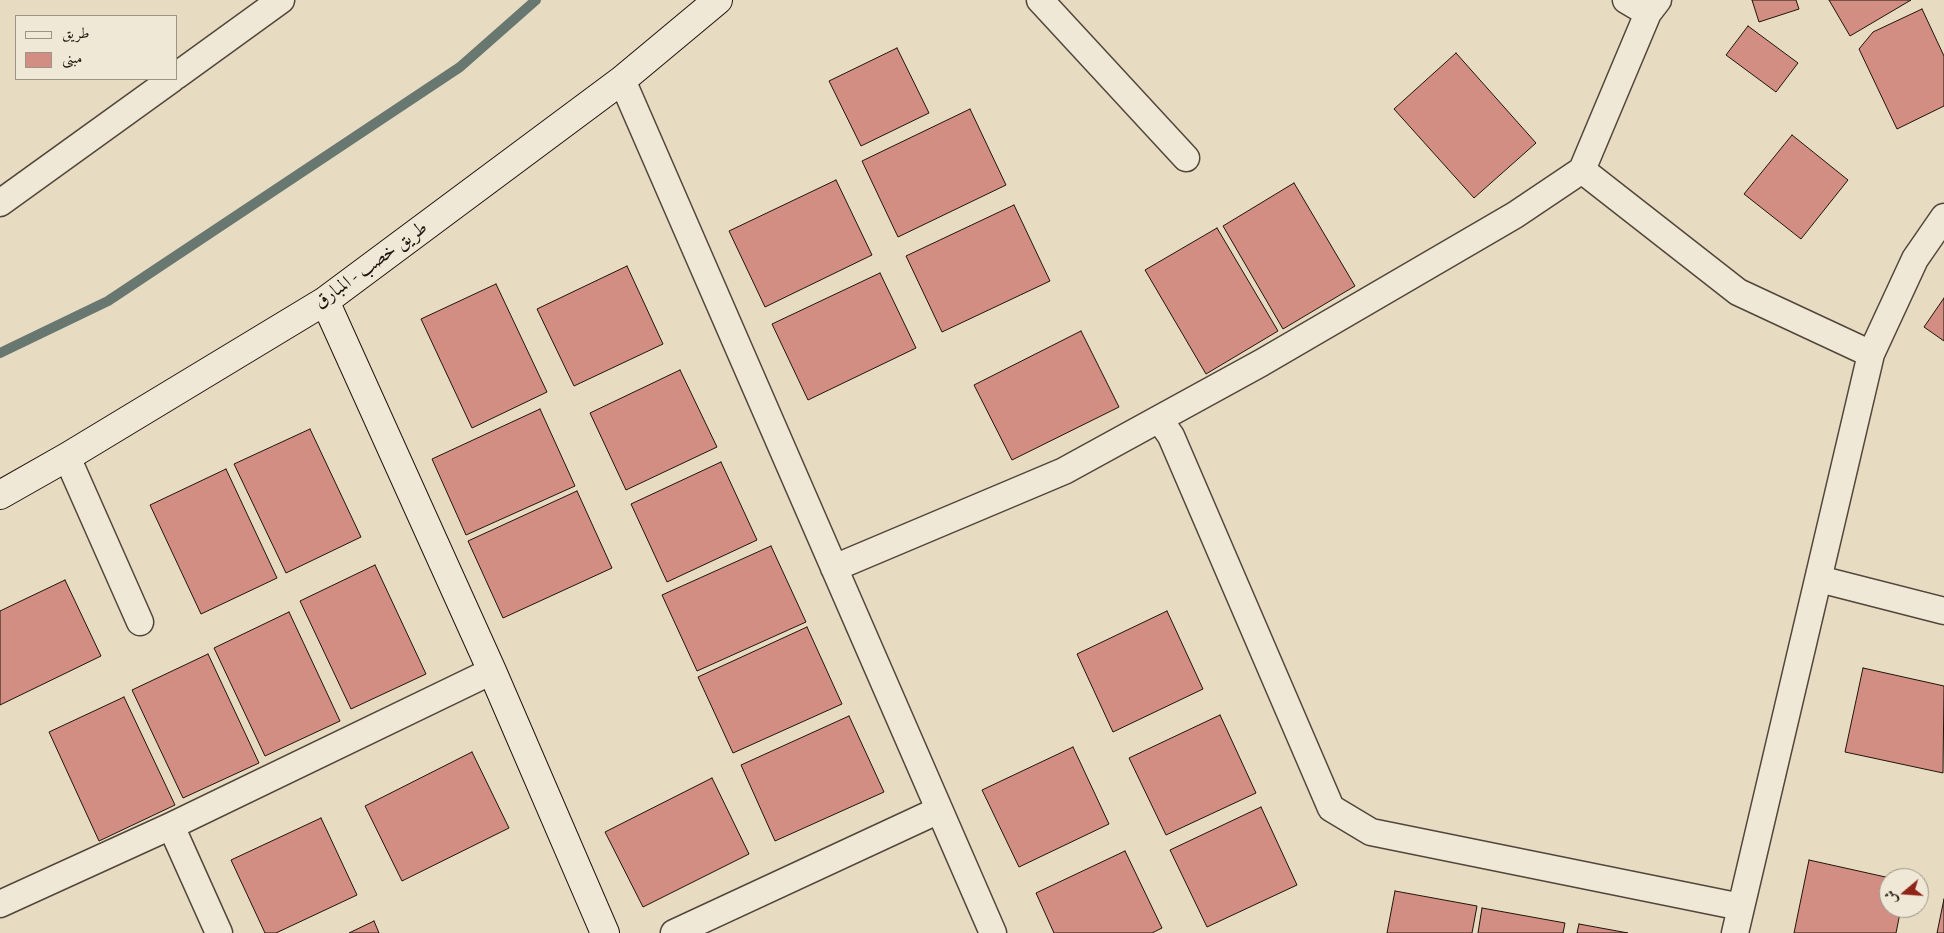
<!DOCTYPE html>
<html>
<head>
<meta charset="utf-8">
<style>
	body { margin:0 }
	#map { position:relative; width:1944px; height:933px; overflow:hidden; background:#e7dbc2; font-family:"EB Garamond",Amiri,serif }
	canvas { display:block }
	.legend { position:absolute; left:15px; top:15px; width:162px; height:65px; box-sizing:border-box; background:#efe8d7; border:1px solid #9d9386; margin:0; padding:6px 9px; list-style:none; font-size:15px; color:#21140d }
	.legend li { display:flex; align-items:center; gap:10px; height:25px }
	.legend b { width:25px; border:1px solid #9d9386 }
	.north { position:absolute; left:1879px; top:868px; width:50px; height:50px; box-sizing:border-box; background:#efe8d7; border:1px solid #9d9386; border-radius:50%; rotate:252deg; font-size:14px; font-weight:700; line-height:20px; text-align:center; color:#21140d }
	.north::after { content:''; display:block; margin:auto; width:18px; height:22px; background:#8f2418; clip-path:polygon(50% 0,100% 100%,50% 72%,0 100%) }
</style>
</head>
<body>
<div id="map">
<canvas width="1944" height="933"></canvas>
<ul class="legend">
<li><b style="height:6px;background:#efe8d7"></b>طريق</li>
<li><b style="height:14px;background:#d28e83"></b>مبنى</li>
</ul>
<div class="north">ش</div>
</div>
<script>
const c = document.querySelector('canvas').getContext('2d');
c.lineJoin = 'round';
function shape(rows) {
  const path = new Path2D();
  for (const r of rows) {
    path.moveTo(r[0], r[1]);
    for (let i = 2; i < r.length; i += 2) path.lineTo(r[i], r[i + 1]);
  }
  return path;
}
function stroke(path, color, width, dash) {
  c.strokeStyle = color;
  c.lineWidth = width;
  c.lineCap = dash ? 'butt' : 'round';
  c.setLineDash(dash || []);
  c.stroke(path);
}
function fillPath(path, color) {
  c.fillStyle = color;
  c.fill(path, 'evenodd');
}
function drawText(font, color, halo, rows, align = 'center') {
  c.font = font + ' "EB Garamond",Amiri,serif';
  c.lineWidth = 4.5;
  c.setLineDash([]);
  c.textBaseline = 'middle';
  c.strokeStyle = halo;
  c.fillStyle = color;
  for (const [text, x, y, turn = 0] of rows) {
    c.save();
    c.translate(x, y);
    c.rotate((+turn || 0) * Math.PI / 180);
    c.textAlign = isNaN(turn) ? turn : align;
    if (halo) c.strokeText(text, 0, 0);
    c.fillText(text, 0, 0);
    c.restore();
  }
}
const stream = shape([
	[0,353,108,301,460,67,536,0]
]);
const building = shape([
	[1752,0,1796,0,1799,9,1759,22,1752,0],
	[1829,0,1911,0,1850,36,1829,0],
	[1922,9,1944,56,1944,106,1897,129,1859,49,1873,32,1922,9],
	[1748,26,1798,63,1776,92,1726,55,1748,26],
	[897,48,929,113,861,146,829,81,897,48],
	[1456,53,1536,143,1474,198,1394,109,1456,53],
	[970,109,1006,185,898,237,862,161,970,109],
	[1792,135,1848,180,1801,239,1744,194,1792,135],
	[836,180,872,255,765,307,729,231,836,180],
	[1294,183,1355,286,1283,329,1223,226,1294,183],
	[1014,205,1050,281,942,332,906,256,1014,205],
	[1217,228,1278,331,1206,374,1145,270,1217,228],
	[627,266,663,344,574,386,537,309,627,266],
	[880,273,916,348,808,400,772,324,880,273],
	[496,284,547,392,472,428,421,319,496,284],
	[1944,298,1944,341,1924,327,1944,298],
	[1081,331,1119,407,1012,460,974,385,1081,331],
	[680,370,717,447,626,490,590,413,680,370],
	[540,409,575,486,466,535,432,459,540,409],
	[310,429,361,537,286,573,234,464,310,429],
	[721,462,757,540,667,582,631,504,721,462],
	[226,469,277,578,201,614,150,505,226,469],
	[577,491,612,568,503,618,468,541,577,491],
	[771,546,806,622,697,671,662,595,771,546],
	[375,565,426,674,351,709,300,601,375,565],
	[65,580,101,656,0,705,0,611,65,580],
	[1167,611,1203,689,1113,732,1077,654,1167,611],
	[289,612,340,721,265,756,214,648,289,612],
	[807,627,842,704,733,753,698,677,807,627],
	[208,654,259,763,183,798,132,690,208,654],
	[1863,668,1944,686,1943,773,1845,752,1863,668],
	[124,697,175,805,99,841,49,732,124,697],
	[1220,715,1256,793,1166,835,1129,758,1220,715],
	[849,716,884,792,775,841,741,765,849,716],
	[1073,747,1109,824,1019,867,982,790,1073,747],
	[472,752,509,828,402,881,365,806,472,752],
	[712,778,749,854,643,907,605,832,712,778],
	[1261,807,1297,885,1207,927,1170,850,1261,807],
	[321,818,357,895,276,933,265,933,231,860,321,818],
	[1125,851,1162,928,1152,933,1054,933,1036,893,1125,851],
	[1809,860,1890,878,1889,908,1901,908,1896,933,1794,933,1809,860],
	[1395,891,1477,906,1472,933,1387,933,1395,891],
	[1944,899,1944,933,1937,933,1944,899],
	[1482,908,1565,923,1563,933,1478,933,1482,908],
	[374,921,379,933,349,933,374,921],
	[1579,924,1628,933,1577,933,1579,924]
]);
const street = shape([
	[1040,0,1186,158],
	[1626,0,1648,13],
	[176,76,281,0],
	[622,80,993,933],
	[1582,170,1738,292,1871,354],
	[0,203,172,79],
	[1159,419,1171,436,1331,808,1371,832,1741,907],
	[67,457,140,622],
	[834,568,1064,471,1261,363,1515,215,1582,170,1648,13,1658,0],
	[1819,579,1944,611],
	[171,826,219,933],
	[0,904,171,826,492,671],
	[674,933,939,810],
	[1735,933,1871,354,1915,259,1944,217]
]);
const secondary = shape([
	[325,301,492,671,605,933],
	[0,495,67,457,325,301,622,80,718,0]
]);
const streetNames = [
	["طريق خصب - المبارق",371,265,-36]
];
stroke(stream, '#687871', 10);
fillPath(building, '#d28e83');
stroke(building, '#21140d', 1);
stroke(street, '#52463a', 29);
stroke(secondary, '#21140d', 30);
stroke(street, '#efe8d7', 26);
stroke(secondary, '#efe8d7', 28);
drawText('19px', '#21140d', '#efe8d7', streetNames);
</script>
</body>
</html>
